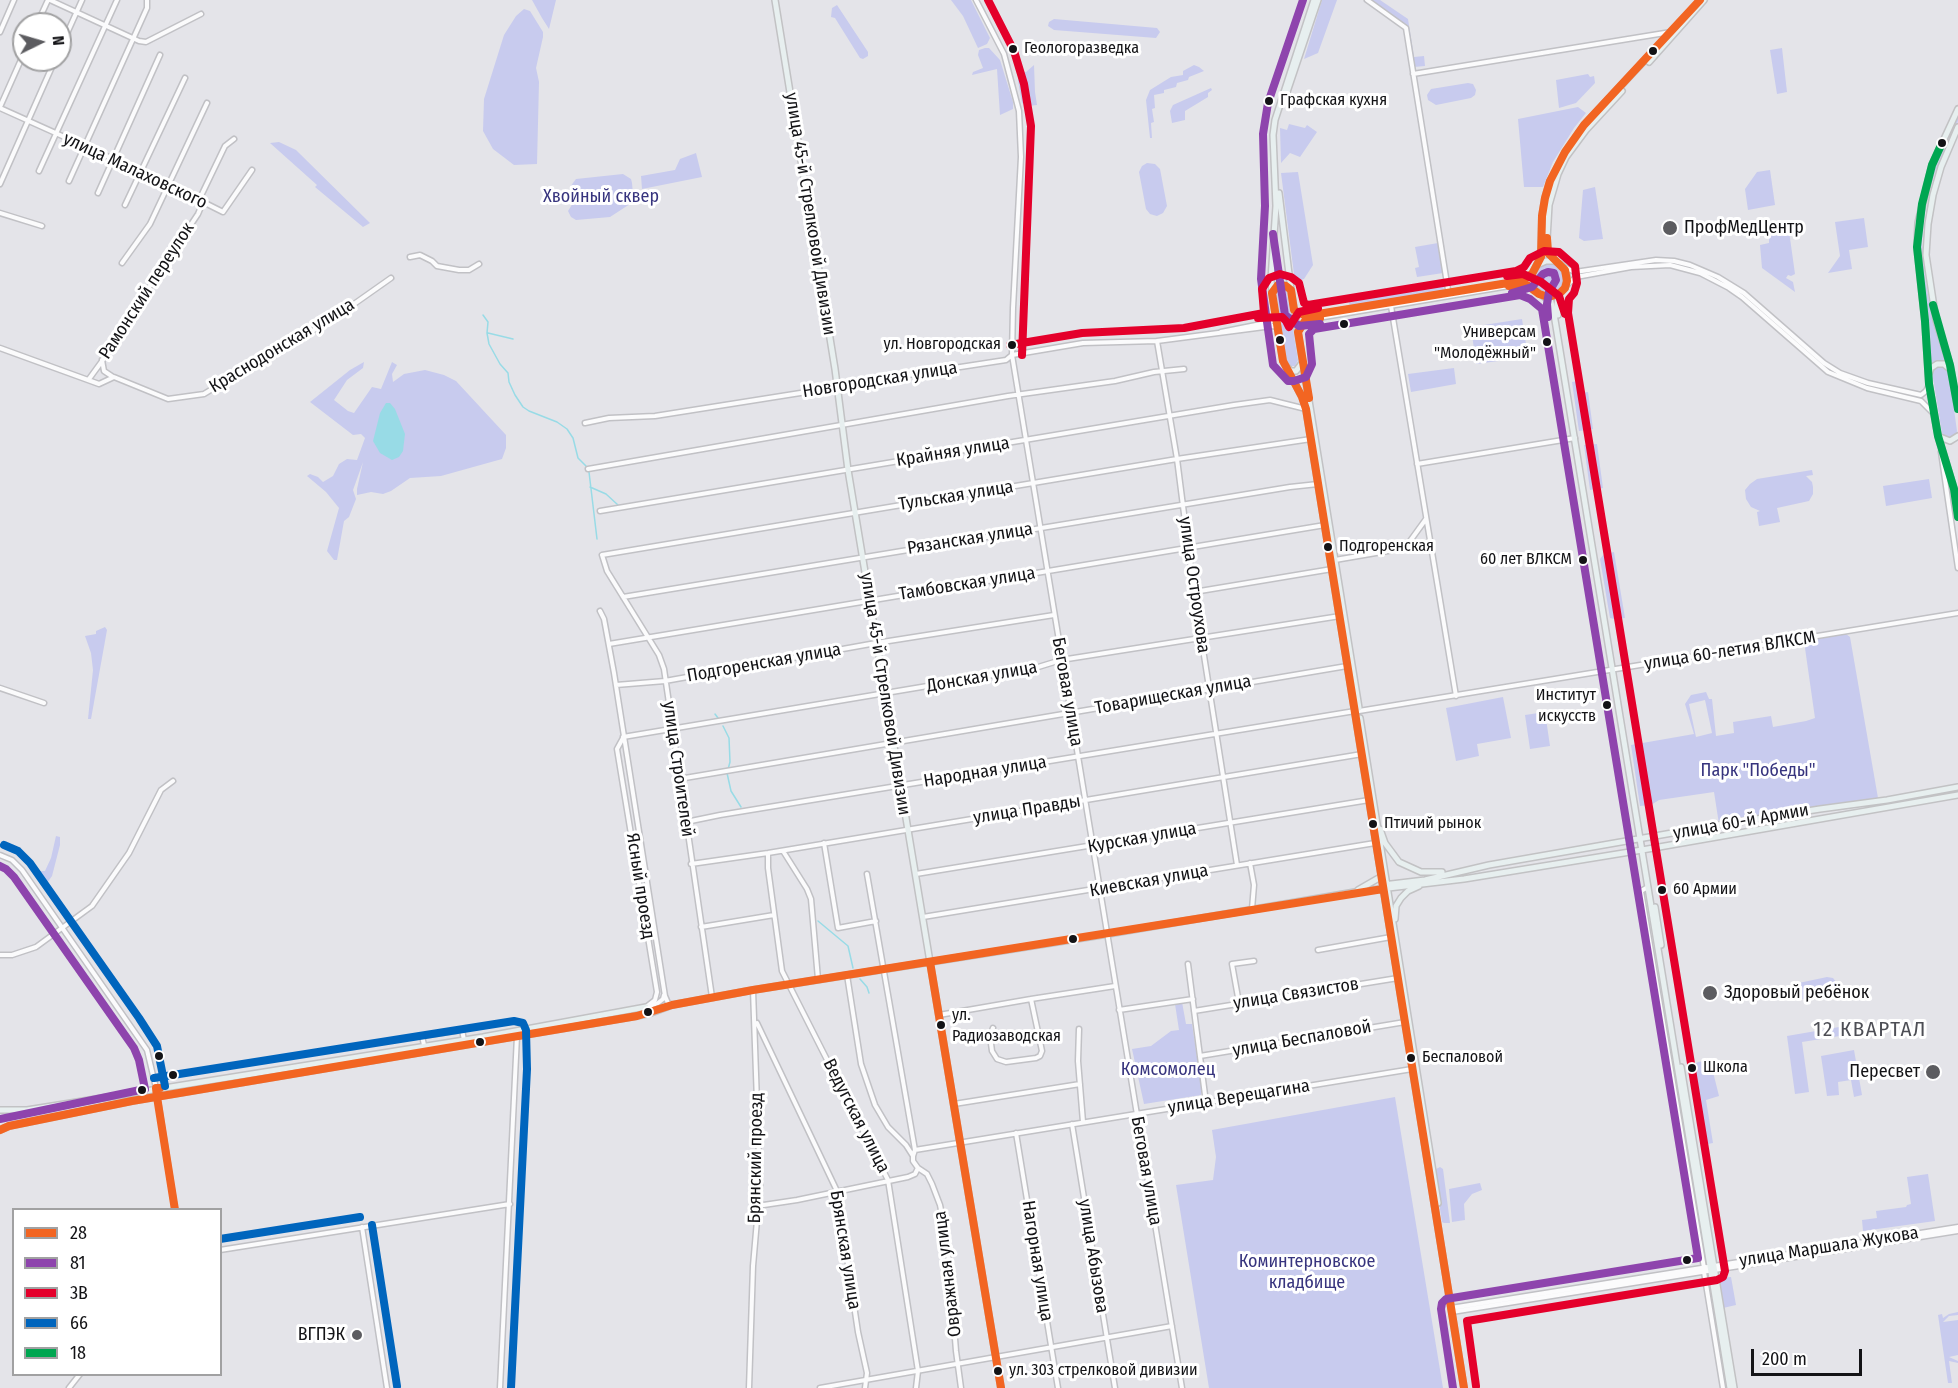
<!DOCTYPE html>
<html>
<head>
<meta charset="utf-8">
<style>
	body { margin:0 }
	#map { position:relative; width:1958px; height:1388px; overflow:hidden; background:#e4e4e9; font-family:"Fira Sans Condensed",sans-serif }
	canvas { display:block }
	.legend { position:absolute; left:12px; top:1208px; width:210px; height:168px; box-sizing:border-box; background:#fff; border:2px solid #a1a1a2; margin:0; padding:8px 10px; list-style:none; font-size:18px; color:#131316 }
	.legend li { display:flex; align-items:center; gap:12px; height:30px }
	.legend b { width:30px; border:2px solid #a1a1a2 }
	.north { position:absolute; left:12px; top:12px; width:60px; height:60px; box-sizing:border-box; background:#fff; border:2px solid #a1a1a2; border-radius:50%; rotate:85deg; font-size:16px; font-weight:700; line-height:24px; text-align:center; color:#131316 }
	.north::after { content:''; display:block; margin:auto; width:21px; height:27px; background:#5c5c60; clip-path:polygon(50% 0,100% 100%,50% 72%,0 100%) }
	.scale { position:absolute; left:1751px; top:1349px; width:111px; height:27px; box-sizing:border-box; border:3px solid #131316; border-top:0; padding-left:8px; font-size:18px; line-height:21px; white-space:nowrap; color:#131316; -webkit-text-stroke:4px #fff; paint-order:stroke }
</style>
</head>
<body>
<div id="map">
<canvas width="1958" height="1388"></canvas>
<ul class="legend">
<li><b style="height:8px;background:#f26522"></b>28</li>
<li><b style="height:8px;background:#8e44ad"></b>81</li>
<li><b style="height:8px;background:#e4002b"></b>3В</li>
<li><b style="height:8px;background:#0065bd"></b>66</li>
<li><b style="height:8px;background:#00a651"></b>18</li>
</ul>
<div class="north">N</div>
<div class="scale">200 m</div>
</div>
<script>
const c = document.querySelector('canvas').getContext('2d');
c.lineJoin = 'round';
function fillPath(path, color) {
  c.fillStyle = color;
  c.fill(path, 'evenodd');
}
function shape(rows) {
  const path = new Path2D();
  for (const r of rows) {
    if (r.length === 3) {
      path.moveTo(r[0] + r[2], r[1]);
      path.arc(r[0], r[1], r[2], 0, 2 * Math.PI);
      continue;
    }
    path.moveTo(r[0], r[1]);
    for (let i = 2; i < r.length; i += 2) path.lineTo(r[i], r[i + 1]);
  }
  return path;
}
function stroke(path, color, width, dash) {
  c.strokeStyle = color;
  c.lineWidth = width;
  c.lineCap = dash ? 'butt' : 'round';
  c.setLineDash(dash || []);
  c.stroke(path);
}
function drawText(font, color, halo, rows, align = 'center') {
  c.font = font + ' "Fira Sans Condensed",sans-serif';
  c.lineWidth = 6;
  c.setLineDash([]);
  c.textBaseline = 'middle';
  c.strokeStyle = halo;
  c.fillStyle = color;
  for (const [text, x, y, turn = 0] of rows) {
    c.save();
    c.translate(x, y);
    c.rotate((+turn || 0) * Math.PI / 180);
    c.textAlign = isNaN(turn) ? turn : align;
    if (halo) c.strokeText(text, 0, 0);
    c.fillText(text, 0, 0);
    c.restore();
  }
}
const green = shape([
	[532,0,556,0,549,29,542,18],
	[951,0,971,0,990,38,987,44,978,48,963,16],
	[1322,0,1337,0,1318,53,1304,59],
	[1371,0,1380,0,1408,19,1414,57,1424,56,1425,66,1414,67,1407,27],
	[837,5,868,52,868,56,863,59,860,58,835,18,831,17,832,8],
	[524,9,530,11,543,32,543,37,536,68,539,82,537,164,514,165,493,149,483,131,484,99,504,35,516,16],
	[1054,19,1157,28,1160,32,1156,38,1054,30,1048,26,1049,22],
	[985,48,989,48,1000,60,1013,102,1013,109,1000,115,997,69,972,75,973,72,983,68,978,55,979,50],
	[1782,48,1787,92,1777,94,1770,50],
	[1034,65,1035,92,1037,105,1028,106,1022,103,1018,81,1019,74,1026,72],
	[1194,65,1199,67,1204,71,1189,77,1188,80,1177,83,1176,87,1164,90,1164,93,1154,95,1155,108,1152,109,1154,122,1151,123,1152,138,1150,138,1146,100,1150,90,1171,77,1183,75,1183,71],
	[1588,74,1590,77,1594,76,1595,83,1576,103,1559,108,1556,80],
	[1468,83,1473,84,1476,90,1475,95,1471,98,1436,105,1428,100,1427,95,1431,89],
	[1211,88,1212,90,1208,93,1208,97,1185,111,1185,120,1172,123,1170,111,1173,105],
	[1578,107,1586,113,1574,128,1553,162,1543,187,1524,187,1518,119],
	[1958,117,1958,121,1936,170,1928,196,1924,220,1922,243,1925,277,1932,318,1946,362,1938,360,1931,365,1930,328,1923,277,1921,243,1922,217,1935,168],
	[1289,124,1305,128,1307,125,1317,132,1300,157,1290,153,1281,163,1280,128,1287,130],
	[279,142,296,150,370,223,363,227,315,187,317,185,270,143],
	[696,153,702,177,642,189,641,176,675,170,680,159],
	[1147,163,1155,164,1160,169,1167,206,1163,213,1157,216,1150,214,1146,209,1139,172,1142,166],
	[1770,170,1775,205,1748,210,1745,189,1757,172],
	[1298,172,1313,265,1304,279,1295,282,1281,173],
	[623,174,631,179,632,183,633,194,630,204,610,217,576,220,571,217,568,211,573,203,570,187,576,179],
	[1595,187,1603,239,1584,241,1579,238,1583,190],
	[1864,218,1868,247,1849,250,1852,269,1828,273,1840,256,1835,222],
	[1789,231,1795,274,1791,276,1788,275,1786,278,1793,282,1795,292,1762,268,1760,245,1769,243,1769,234],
	[1438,243,1443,273,1417,277,1415,268,1419,267,1415,247],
	[1549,279,15],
	[1443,280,1444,291,1350,306,1348,299,1342,300,1341,297],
	[1281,288,1285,288,1287,292,1298,360,1295,366,1290,366,1287,362,1276,293],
	[1522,319,1528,357,1476,364,1471,327],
	[364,362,363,368,347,380,334,400,348,411,354,413,372,387,381,389,392,362,397,365,392,374,393,382,404,374,425,370,444,375,456,381,506,435,506,448,502,459,441,476,410,478,391,491,383,494,371,492,357,495,357,489,363,462,353,490,356,499,349,517,344,521,337,560,334,560,327,551,339,508,326,492,307,476,310,474,318,477,323,482,333,476,339,464,347,459,357,460,365,438,361,434,353,435,310,402,350,370],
	[1938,366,1947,368,1949,373,1957,431,1956,435,1950,438,1945,437,1942,433,1932,372],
	[1454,368,1456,384,1411,392,1408,374],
	[1578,381,1580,393,1588,392,1593,429,1579,431,1572,382],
	[1597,444,1603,488,1590,490,1584,445],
	[1812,470,1813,475,1806,476,1812,482,1813,487,1813,494,1809,501,1777,508,1780,522,1759,526,1757,512,1760,511,1751,507,1746,499,1745,490,1750,484,1757,479],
	[1929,479,1932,498,1886,506,1883,486],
	[1614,552,1625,618,1614,619,1610,618,1600,559,1604,554],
	[105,627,107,630,91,719,88,719,93,670,91,653,85,636,96,634,96,631],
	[1846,634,1850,637,1878,798,1719,824,1714,792,1659,800,1651,805,1640,806,1631,745,1694,734,1685,704,1691,695,1706,692,1709,699,1712,699,1716,736,1734,733,1733,722,1771,716,1773,727,1806,721,1815,718,1804,641],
	[1705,700,1712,733,1696,737,1689,704],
	[1503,697,1511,738,1477,744,1479,756,1456,761,1446,708],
	[1545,712,1550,746,1530,749,1525,715],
	[56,836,60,837,60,845,52,876,47,883,43,883,30,865,33,863,40,871,45,871,51,858],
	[1827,977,1833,978,1837,983,1837,989,1832,994,1797,1000,1792,998,1789,995,1789,988,1794,984],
	[1182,1002,1186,1024,1192,1024,1202,1091,1201,1095,1144,1104,1132,1049,1151,1046,1171,1031,1179,1030,1175,1004],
	[1845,1026,1846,1035,1802,1042,1809,1092,1795,1094,1787,1036],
	[1854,1050,1862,1095,1854,1097,1851,1080,1838,1082,1839,1095,1827,1096,1821,1056],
	[1710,1060,1719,1096,1706,1100,1713,1143,1702,1145,1690,1067,1698,1062],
	[1395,1097,1443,1388,1209,1388,1176,1185,1213,1180,1216,1157,1212,1130],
	[1440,1167,1443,1169,1450,1223,1444,1223,1442,1222,1434,1170],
	[1928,1174,1935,1221,1863,1231,1862,1220,1877,1218,1876,1211,1906,1207,1907,1205,1911,1204,1907,1177],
	[1480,1183,1482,1190,1472,1194,1464,1204,1465,1220,1452,1222,1449,1189],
	[1731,1277,1736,1305,1723,1308,1719,1278],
	[1958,1312,1958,1315,1949,1316,1943,1322,1958,1320,1958,1355,1949,1357,1958,1361,1958,1363,1949,1361,1952,1383,1948,1383,1938,1315,1942,1314,1943,1318,1949,1314]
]);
const water = shape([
	[386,403,390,403,395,409,405,434,403,451,399,457,392,460,380,453,373,441,380,413]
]);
const stream = shape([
	[483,315,488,322,487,333,489,344,500,364,508,373,509,382,515,395,523,407,529,411,557,422,567,429,573,438,578,458,587,467],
	[488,333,513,339],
	[589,472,597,539],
	[590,487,606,494,618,505],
	[715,714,718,718],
	[723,726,729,738,730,762,727,773,731,791,741,807],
	[818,921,848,946,853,968],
	[860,979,867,987,869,993]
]);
const minor = shape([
	[50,0,139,41,146,42,201,14],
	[976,0,1004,54,1019,111,1021,157,1013,308,1012,355,1182,1388],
	[1367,0,1406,28,1449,296],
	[37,24,48,0],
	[0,32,14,0],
	[60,49,82,0],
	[1413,74,1671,32],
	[0,107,24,53],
	[0,108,200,198,203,202,223,212,252,170],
	[39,171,117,0],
	[69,181,147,8,147,0],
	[0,184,55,60],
	[98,193,160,55],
	[200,198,225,146,234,139],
	[125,205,185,78],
	[0,213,42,226],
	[410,257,420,255,432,261,437,266,459,270,469,270,479,264],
	[122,263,150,224,207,103],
	[1564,267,1575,272,1656,260,1674,261,1690,265,1718,277,1744,293,1824,363,1840,373,1868,383,1921,395,1926,391,1929,385],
	[1567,285,1576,277,1631,267,1670,265,1700,273,1729,288,1742,297,1828,372,1867,388,1921,401,1932,412],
	[1391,306,1456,696],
	[1294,310,1306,316,1520,281,1531,274],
	[1298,331,1305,321,1312,319,1521,284,1535,290],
	[1221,332,1271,322,1276,318],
	[1157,341,1177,459,1194,592,1237,865],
	[0,348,99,384,114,377,168,399,204,394,253,364,276,353,337,316,391,278],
	[102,360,104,371,113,377],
	[89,379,113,346,140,301,198,214,203,202],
	[585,423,609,418,655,416,813,391,832,391,843,385,1006,360,1012,355,1083,343,1157,341,1272,326,1278,327],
	[1941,452,1958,568],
	[1417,464,1575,438],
	[588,469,1008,396,1115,381,1154,372,1184,369],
	[600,511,1234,405,1270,400,1306,409],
	[1335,560,1405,548,1426,519],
	[1194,592,1332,569],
	[623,597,1290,487,1318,484],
	[600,611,604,619,614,673,665,996,668,1003,671,1004],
	[609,644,1325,525],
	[616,685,665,681,876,643,1054,615],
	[0,688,44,703],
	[1359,711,1958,613],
	[623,737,1035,668,1061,660,1340,616],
	[623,738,617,749,657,992,655,1000,646,1007],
	[679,779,1347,666],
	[686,822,720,815,1355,711],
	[824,843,838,928,876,921],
	[783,851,807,889,811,899,818,979],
	[768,853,768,868,782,971,888,1180,918,1371,916,1388],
	[0,855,12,860,22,870,147,1050,156,1088,175,1210],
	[1250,863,1254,885,1252,909],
	[691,864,768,853,1362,754],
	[867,874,915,1150],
	[916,874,1369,800],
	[1648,887,1641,891,1704,1268],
	[923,917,1375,843],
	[701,927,774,915],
	[1318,950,1391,937],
	[0,955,12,955,36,947,92,906,129,853,161,790,173,781],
	[1188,964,1205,1095,1204,1102],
	[847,975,861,1064,875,1105,888,1127,906,1145,913,1156],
	[712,997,664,669,659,655,607,571,602,555,1177,459,1311,439],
	[1239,1003,1232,964,1254,961],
	[650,1006,658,1003,663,999,664,995],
	[1119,1010,1193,999],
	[1194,1011,1398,978],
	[939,1015,1031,999,1115,986],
	[757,1023,837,1191,858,1332,867,1373,865,1388],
	[993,1028,990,1036,992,1051,997,1059,1006,1062,1036,1058,1040,1056,1042,1051,1031,999],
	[1079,1029,1078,1061,1083,1122],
	[424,1045,422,1036,462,1030,464,1040],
	[1200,1056,1405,1022],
	[954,1104,1080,1084],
	[1072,1124,1115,1388],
	[1016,1133,1058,1388],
	[918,1168,927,1174,932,1184,940,1205,947,1239,956,1351,961,1388],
	[757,1206,797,1200,908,1177,915,1174,918,1168,913,1161,913,1156,915,1150,1412,1069],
	[362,1227,387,1388],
	[220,1250,510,1204],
	[1704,1272,1723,1388],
	[1451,1308,1958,1227],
	[1452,1312,1958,1231],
	[69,1388,80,1374],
	[500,1388,517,1036],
	[749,1388,753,1266,760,1186,753,990],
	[820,1388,1172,1326]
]);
const major = shape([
	[775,0,835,369,848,470,1001,1388],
	[1314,0,1275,120,1273,135,1276,206,1271,279,1272,293,1283,361,1302,397,1306,409,1464,1388],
	[1700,0,1691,11,1584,125,1565,152,1550,181,1545,198,1542,216,1541,257,1532,274,1531,281,1535,290,1551,302,1554,314,1730,1388],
	[1649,62,1704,0],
	[1286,95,1318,0],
	[1958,109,1932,165,1918,223,1917,247,1925,321,1929,384,1938,436,1954,489,1958,517],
	[1958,127,1941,167,1933,195,1928,224,1926,255,1936,320,1950,365,1958,409],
	[1279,193,1291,290,1359,708],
	[1554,261,1548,253,1547,239,1549,205,1558,174,1566,157,1586,130,1622,91],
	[1537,265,1546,261,1554,261,1562,265,1567,276,1565,288,1559,294,1545,296],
	[1273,291,1276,286,1281,284,1286,286,1291,290],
	[1558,315,1557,304,1559,294],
	[1287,367,1291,371,1296,371,1302,363],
	[1929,374,1931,368,1937,364,1944,364,1951,370],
	[1940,437,1950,441,1958,436],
	[1360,718,1438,1203],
	[1380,829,1385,843,1399,862,1421,872,1442,872],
	[1383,885,1425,880,1489,865,1718,825,1820,809,1887,800,1958,787],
	[1358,890,1384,875],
	[1655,907,1661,945],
	[1395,919,1396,906,1401,898,1408,891,1419,886],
	[1681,1067,1734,1388],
	[0,1110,27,1110,483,1037,646,1007],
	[0,1130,9,1126,132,1101,637,1016,651,1013,672,1005,753,990,1108,934,1355,892,1464,879,1642,850,1958,795]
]);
const bus1 = shape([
	[1509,286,1527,285,1539,294,1548,297,1559,294,1565,288,1567,281,1565,270,1548,253,1547,238],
	[1309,398,1298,332,1305,321,1320,318],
	[930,962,1001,1388],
	[160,1088,156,1088,157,1097,175,1210],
	[0,1130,9,1126,132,1101,637,1016,672,1005,753,990,1383,889],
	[1464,1388,1306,409,1302,397,1283,361,1272,293,1278,285,1286,286,1291,290,1294,310,1306,316,1520,281,1532,274,1541,257,1542,216,1545,198,1550,181,1565,152,1584,125,1700,0]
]);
const bus2 = shape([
	[1303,0,1268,103,1263,134,1265,206,1261,279,1273,365,1288,381,1294,381,1306,377,1312,364,1309,334,1314,329,1520,295,1530,299,1542,309,1698,1258,1446,1299,1442,1303,1441,1309,1453,1388],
	[1273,234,1285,315,1299,326,1320,324],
	[1512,293,1532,287,1543,274,1548,272,1554,273,1556,280,1549,292,1547,304,1548,317],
	[0,866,6,869,14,877,134,1048,139,1060,145,1089,0,1119]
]);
const bus3 = shape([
	[988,0,1014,51,1024,84,1031,126,1022,355],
	[1507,276,1523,274,1541,282,1559,296,1565,314],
	[1258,318,1282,317,1286,321,1289,327,1299,312,1318,308],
	[1010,345,1082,333,1184,328,1264,313,1262,289,1269,278,1280,274,1291,277,1299,283,1304,303,1308,305,1516,271,1524,267,1530,258,1544,251,1559,252,1575,266,1577,283,1574,293,1569,299,1568,313,1725,1271,1723,1277,1717,1280,1467,1321,1476,1386]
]);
const bus4 = shape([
	[4,845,18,851,30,863,139,1018,157,1046,165,1086],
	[154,1078,514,1021,523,1023,526,1030,527,1069,511,1388],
	[372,1225,397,1386],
	[220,1239,360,1217]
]);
const bus5 = shape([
	[1942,143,1932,165,1922,204,1917,247,1925,321,1929,384,1938,436,1954,489,1958,517],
	[1933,305,1950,365,1958,409]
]);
const markers = [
	[1013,49,5,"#131316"],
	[1653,51,5,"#131316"],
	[1269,101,5,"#131316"],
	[1942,143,5,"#131316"],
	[1670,228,8,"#5c5c60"],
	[1344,324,5,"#131316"],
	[1280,340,5,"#131316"],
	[1547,342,5,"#131316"],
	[1012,345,5,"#131316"],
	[1328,547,5,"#131316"],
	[1583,560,5,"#131316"],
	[1607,705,5,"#131316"],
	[1373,824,5,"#131316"],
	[1662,890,5,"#131316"],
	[1073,939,5,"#131316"],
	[1710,993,8,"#5c5c60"],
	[648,1012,5,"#131316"],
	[941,1025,5,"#131316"],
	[480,1042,5,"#131316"],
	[159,1056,5,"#131316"],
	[1411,1058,5,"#131316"],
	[1692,1068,5,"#131316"],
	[1933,1072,8,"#5c5c60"],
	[173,1075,5,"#131316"],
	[142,1090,5,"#131316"],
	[1687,1260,5,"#131316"],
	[357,1335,6,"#5c5c60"],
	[998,1371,5,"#131316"]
];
const busNames = [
	["Геологоразведка",1024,49],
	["Графская кухня",1280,101],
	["Универсам",1536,333,"right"],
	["\"Молодёжный\"",1536,354,"right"],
	["ул. Новгородская",1001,345,"right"],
	["Подгоренская",1339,547],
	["60 лет ВЛКСМ",1572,560,"right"],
	["Институт",1596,696,"right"],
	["искусств",1596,717,"right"],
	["Птичий рынок",1384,824],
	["60 Армии",1673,890],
	["ул.",952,1016],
	["Радиозаводская",952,1037],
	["Беспаловой",1422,1058],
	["Школа",1703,1068],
	["ул. 303 стрелковой дивизии",1009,1371]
];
const streetNames = [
	["улица Малаховского",135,171,25],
	["улица 45-й Стрелковой Дивизии",810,214,81],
	["Рамонский переулок",147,291,-57],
	["Краснодонская улица",282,346,-31],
	["Новгородская улица",880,380,-9],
	["Крайняя улица",953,452,-9],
	["Тульская улица",956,496,-9],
	["Рязанская улица",970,539,-9],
	["Тамбовская улица",967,584,-9],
	["улица Остроухова",1194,585,82],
	["улица 60-летия ВЛКСМ",1730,651,-9],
	["Подгоренская улица",764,663,-10],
	["Донская улица",982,677,-10],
	["Беговая улица",1067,692,80],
	["улица 45-й Стрелковой Дивизии",885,694,81],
	["Товарищеская улица",1173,695,-10],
	["улица Строителей",678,769,82],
	["Народная улица",985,772,-9],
	["улица Правды",1027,810,-9],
	["улица 60-й Армии",1741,822,-10],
	["Курская улица",1142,838,-10],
	["Киевская улица",1149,881,-10],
	["Ясный проезд",640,886,81],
	["улица Связистов",1296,994,-9],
	["улица Беспаловой",1302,1039,-10],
	["улица Верещагина",1239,1097,-9],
	["Ведугская улица",856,1116,63],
	["Брянский проезд",756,1158,-89],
	["Беговая улица",1146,1171,80],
	["улица Маршала Жукова",1829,1247,-9],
	["Брянская улица",845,1250,81],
	["улица Абызова",1093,1256,81],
	["Нагорная улица",1037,1261,81],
	["Овражная улица",948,1274,-97]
];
const parkNames = [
	["Хвойный сквер",601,197],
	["Парк \"Победы\"",1758,771],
	["Комсомолец",1168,1070],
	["Коминтерновское",1307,1262],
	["кладбище",1307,1283]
];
const poiNames = [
	["ПрофМедЦентр",1684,228],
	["Здоровый ребёнок",1724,993],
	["Пересвет",1920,1072,"right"],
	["ВГПЭК",345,1335,"right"]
];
const quarterNames = [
	["12 КВАРТАЛ",1870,1030]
];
fillPath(green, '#c8cbee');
fillPath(water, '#98dbe6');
stroke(stream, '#98dbe6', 1.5);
stroke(minor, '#c1c1c5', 7);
stroke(major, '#c2c2c4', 8);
stroke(minor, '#fbfbfc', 4);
stroke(major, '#e7efef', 5);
stroke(bus1, '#f26522', 8);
stroke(bus2, '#8e44ad', 8);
stroke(bus3, '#e4002b', 8);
stroke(bus4, '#0065bd', 8);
stroke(bus5, '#00a651', 8);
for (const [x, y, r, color] of markers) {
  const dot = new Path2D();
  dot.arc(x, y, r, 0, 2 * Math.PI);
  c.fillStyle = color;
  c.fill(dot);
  stroke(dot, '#fff', 2);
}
drawText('16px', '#131316', '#fff', busNames, 'left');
drawText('18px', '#131316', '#fff', streetNames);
drawText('18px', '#37347e', '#fff', parkNames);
drawText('18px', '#131316', '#fff', poiNames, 'left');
c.letterSpacing = '1.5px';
drawText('21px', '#4d4e55', '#fff', quarterNames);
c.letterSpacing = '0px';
</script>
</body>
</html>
